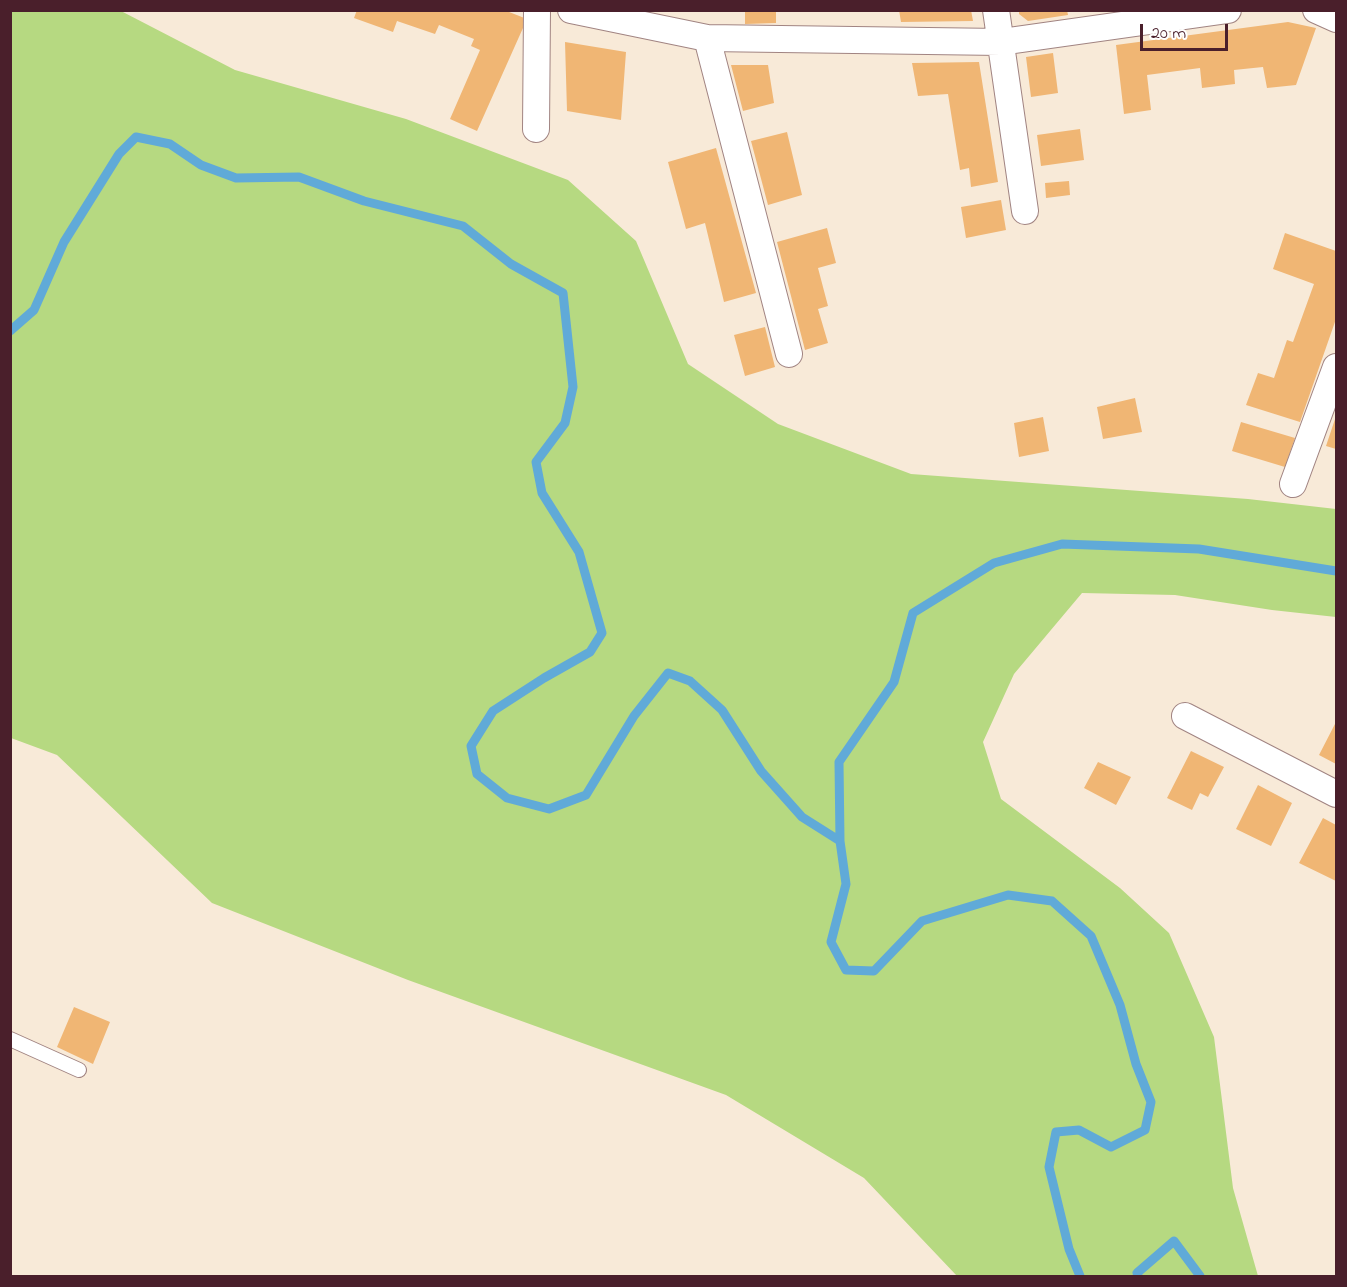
<!DOCTYPE html>
<html>
<head>
<meta charset="utf-8">
<style>
	body { margin:0 }
	#map { position:relative; width:1347px; height:1287px; overflow:hidden; background:#f8ead8; font-family:"Indie Flower",sans-serif }
	canvas { display:block }
	.frame { position:absolute; inset:0; border:12px solid #4a1f2b; pointer-events:none }
	.scale { position:absolute; left:1140px; top:24px; width:88px; height:27px; box-sizing:border-box; border:3px solid #4a1f2b; border-top:0; padding-left:8px; font-size:18px; line-height:21px; white-space:nowrap; color:#4a1f2b; -webkit-text-stroke:4px #fff; paint-order:stroke }
</style>
</head>
<body>
<div id="map">
<canvas width="1347" height="1287"></canvas>
<div class="frame"></div>
<div class="scale">20 m</div>
</div>
<script>
const c = document.querySelector('canvas').getContext('2d');
c.lineJoin = 'round';
function fillPath(path, color) {
  c.fillStyle = color;
  c.fill(path, 'evenodd');
}
function shape(rows) {
  const path = new Path2D();
  for (const r of rows) {
    path.moveTo(r[0], r[1]);
    for (let i = 2; i < r.length; i += 2) path.lineTo(r[i], r[i + 1]);
  }
  return path;
}
function stroke(path, color, width, dash) {
  c.strokeStyle = color;
  c.lineWidth = width;
  c.lineCap = dash ? 'butt' : 'round';
  c.setLineDash(dash || []);
  c.stroke(path);
}
const green = shape([
	[10,11,121,11,235,70,406,119,568,180,636,241,688,364,778,424,911,474,1248,499,1336,509,1336,617,1272,610,1175,595,1082,593,1014,674,983,742,1001,799,1120,888,1169,933,1214,1037,1233,1188,1258,1276,957,1276,864,1178,726,1095,408,980,212,903,57,755,11,738]
]);
const stream = shape([
	[10,331,34,310,64,242,119,154,136,137,170,144,201,165,236,178,299,177,364,201,463,226,511,264,563,293,573,387,565,423,536,462,542,493,579,552,602,633,590,652,544,678,493,711,471,746,477,774,507,798,549,809,586,795,634,716,668,673,690,681,722,710,761,771,802,817,840,841,846,884,831,942,846,970,874,971,922,921,1008,895,1052,901,1091,936,1120,1005,1136,1064,1151,1102,1145,1130,1111,1147,1079,1130,1056,1132,1049,1167,1069,1249,1080,1276],
	[840,841,839,762,894,682,913,613,994,563,1062,544,1199,549,1336,571],
	[1138,1276,1137,1273,1174,1241,1200,1276]
]);
const building = shape([
	[357,10,504,10,527,19,477,131,450,119,480,50,471,46,474,39,439,25,435,34,397,21,393,32,354,18],
	[745,10,776,10,776,23,745,24],
	[899,10,971,10,973,21,901,22],
	[1019,10,1067,10,1068,15,1028,21,1019,14],
	[1288,22,1316,28,1296,85,1267,88,1263,67,1234,70,1235,84,1202,88,1200,68,1147,75,1151,110,1124,114,1116,45],
	[565,42,626,52,621,120,567,111],
	[1053,53,1058,93,1031,97,1026,57],
	[979,62,998,182,971,187,969,168,960,170,948,94,918,96,912,63],
	[731,65,768,65,774,103,743,111],
	[1080,129,1084,160,1041,166,1037,135],
	[787,132,802,195,768,205,751,141],
	[716,148,756,293,724,302,705,223,686,229,668,162],
	[1069,181,1070,195,1046,198,1045,183],
	[1001,200,1006,230,966,238,961,207],
	[827,228,836,263,818,268,828,306,818,309,828,343,805,350,777,242],
	[1285,233,1336,251,1336,319,1300,422,1246,405,1258,373,1274,378,1287,340,1293,342,1314,284,1273,269],
	[765,327,775,367,745,376,734,335],
	[1135,398,1142,432,1103,439,1097,407],
	[1336,416,1336,449,1326,446],
	[1043,417,1049,451,1019,457,1014,423],
	[1241,422,1295,438,1285,467,1232,451],
	[1336,722,1336,764,1319,755],
	[1191,751,1224,767,1208,797,1200,793,1192,810,1167,798],
	[1098,762,1131,777,1116,805,1084,788],
	[1258,785,1292,803,1271,846,1236,829],
	[1323,818,1336,825,1336,881,1299,863],
	[74,1007,110,1022,93,1064,57,1047]
]);
const service = shape([
	[10,1039,79,1070]
]);
const minor = shape([
	[571,10,707,38,1001,42,1228,10],
	[996,10,1025,211],
	[1316,10,1336,19],
	[707,38,789,354],
	[536,129,537,10],
	[1293,484,1336,367],
	[1185,716,1336,794]
]);
fillPath(green, '#b6d981');
stroke(stream, '#60aad8', 9);
fillPath(building, '#f0b674');
stroke(service, '#a18482', 16);
stroke(minor, '#a18482', 28);
stroke(service, '#fff', 14);
stroke(minor, '#fff', 26);
</script>
</body>
</html>
